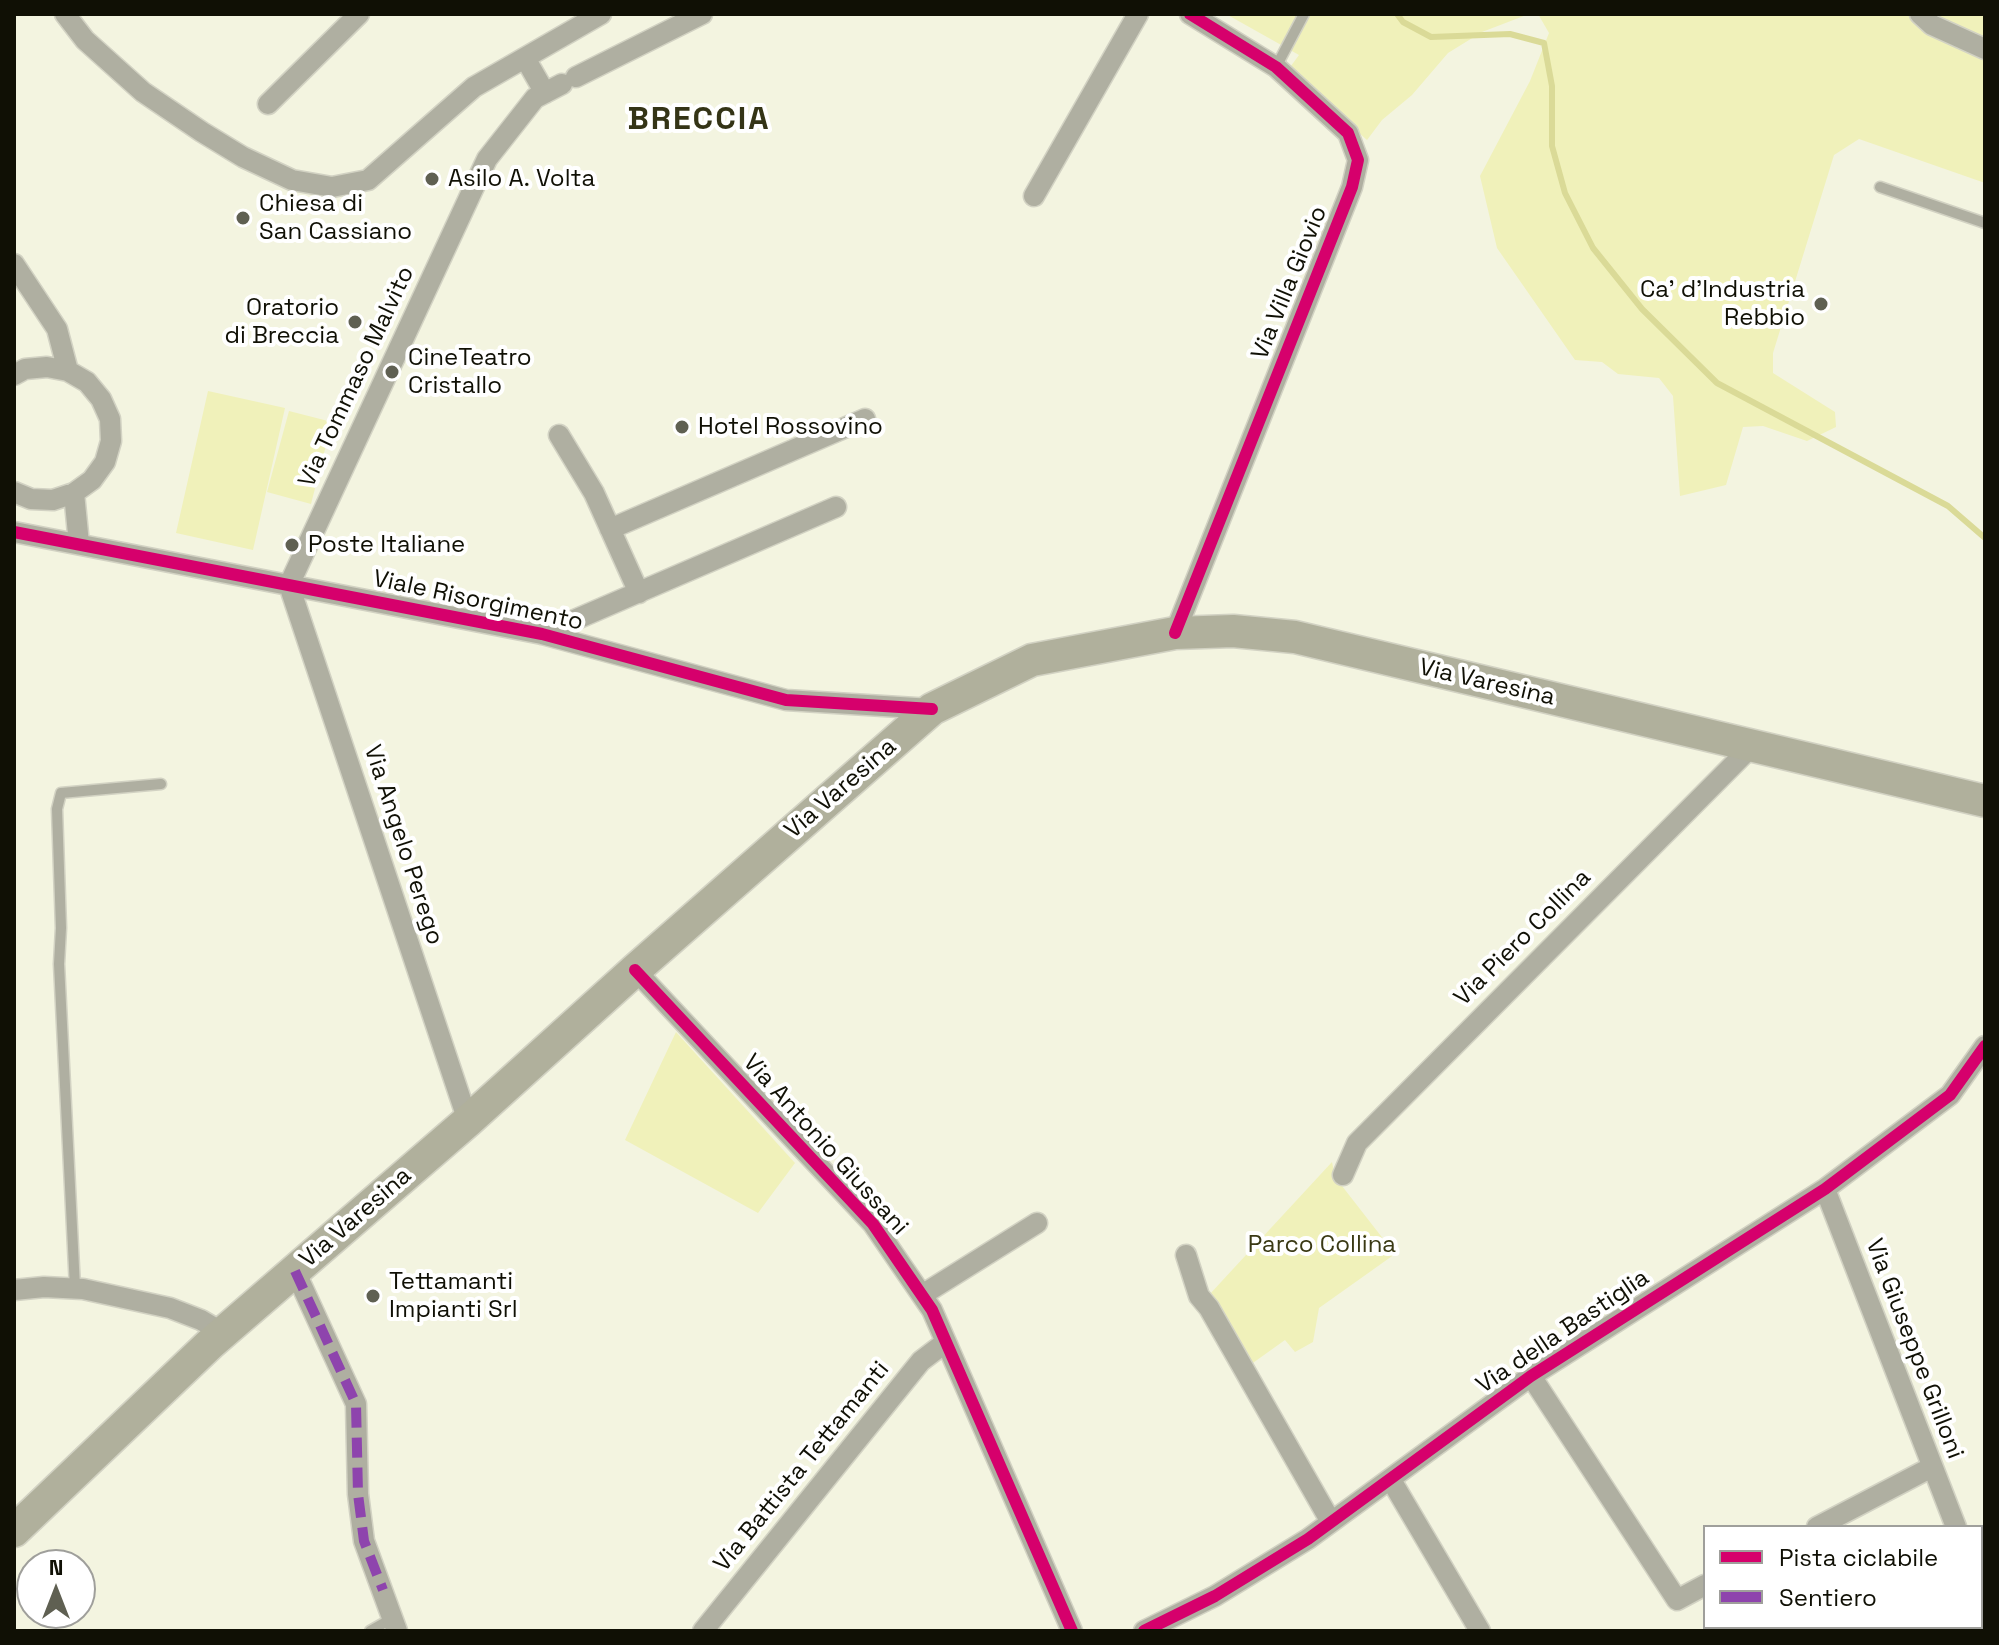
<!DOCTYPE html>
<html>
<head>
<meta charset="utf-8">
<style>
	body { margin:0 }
	#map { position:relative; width:1999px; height:1645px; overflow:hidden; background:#f3f4e0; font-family:"Space Grotesk",sans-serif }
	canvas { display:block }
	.frame { position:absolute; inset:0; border:16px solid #101005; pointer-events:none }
	.legend { position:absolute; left:1703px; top:1525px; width:280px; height:104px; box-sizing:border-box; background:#fff; border:2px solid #9f9f9b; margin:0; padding:10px 14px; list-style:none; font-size:24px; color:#101005 }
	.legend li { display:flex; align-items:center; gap:16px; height:40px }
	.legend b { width:40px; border:2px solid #9f9f9b }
	.north { position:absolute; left:16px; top:1549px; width:80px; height:80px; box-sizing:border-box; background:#fff; border:2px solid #9f9f9b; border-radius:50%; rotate:0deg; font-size:22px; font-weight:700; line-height:32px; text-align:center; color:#101005 }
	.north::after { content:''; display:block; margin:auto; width:28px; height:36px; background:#5f6052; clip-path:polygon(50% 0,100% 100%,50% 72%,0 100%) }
</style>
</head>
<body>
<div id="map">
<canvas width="1999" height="1645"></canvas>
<div class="frame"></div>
<ul class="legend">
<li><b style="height:10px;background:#d6006c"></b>Pista ciclabile</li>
<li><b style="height:10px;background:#8e44ad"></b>Sentiero</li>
</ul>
<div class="north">N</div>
</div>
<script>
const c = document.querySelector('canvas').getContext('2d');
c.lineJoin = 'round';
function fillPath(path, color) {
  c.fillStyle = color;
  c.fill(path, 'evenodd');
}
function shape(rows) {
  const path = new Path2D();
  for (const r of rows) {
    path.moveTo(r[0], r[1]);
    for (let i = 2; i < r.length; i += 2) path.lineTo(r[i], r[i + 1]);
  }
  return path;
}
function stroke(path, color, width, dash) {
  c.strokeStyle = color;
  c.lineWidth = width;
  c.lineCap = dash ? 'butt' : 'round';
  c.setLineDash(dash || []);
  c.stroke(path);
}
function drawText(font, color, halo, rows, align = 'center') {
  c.font = font + ' "Space Grotesk",sans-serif';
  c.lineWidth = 8;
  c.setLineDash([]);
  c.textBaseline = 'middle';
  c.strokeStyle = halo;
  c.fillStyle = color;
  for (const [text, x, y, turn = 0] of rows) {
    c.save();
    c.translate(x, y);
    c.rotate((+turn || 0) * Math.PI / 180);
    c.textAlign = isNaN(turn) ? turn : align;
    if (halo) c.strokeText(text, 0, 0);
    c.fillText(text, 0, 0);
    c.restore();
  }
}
const green = shape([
	[1226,14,1529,14,1482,32,1448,53,1412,95,1382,120,1367,140,1288,70,1299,55],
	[1538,14,1985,14,1985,183,1859,139,1834,155,1773,353,1773,373,1835,412,1836,427,1807,441,1763,426,1743,427,1726,485,1680,496,1673,396,1659,378,1618,374,1602,362,1575,360,1497,248,1480,176,1530,81,1549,33],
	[208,391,285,408,253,550,176,533],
	[289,411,332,422,311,504,267,492],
	[676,1032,795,1163,758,1213,625,1140],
	[1332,1162,1335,1177,1395,1254,1319,1308,1313,1342,1295,1352,1285,1340,1250,1365,1209,1295]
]);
const stream = shape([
	[1397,14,1403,22,1431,37,1510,34,1544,43,1552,86,1552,146,1565,193,1593,248,1642,309,1717,383,1948,506,1985,538]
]);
const lane = shape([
	[1276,67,1304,14],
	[1880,187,1985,223],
	[75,1288,59,964,61,928,57,809,61,793,161,784],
	[370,1631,393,1618]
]);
const street = shape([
	[65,14,85,40,143,92,202,132,243,157,292,180,332,187,368,180,474,87,601,14],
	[1920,14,1932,25,1985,49],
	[525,58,545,93],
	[576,77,702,14],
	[268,104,359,14],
	[1034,196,1138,14],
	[14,264,57,329,68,371],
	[14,375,25,369,47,367,68,371,87,382,101,399,110,419,111,441,105,462,92,480,74,493,53,500,31,499,14,492],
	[559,435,594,493,639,593],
	[74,493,79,544],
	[610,529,865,419],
	[14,532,542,634,786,700,932,709],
	[289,585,487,159,535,98,562,84],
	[289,585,468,1121],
	[1175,633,1352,187,1358,160,1348,133,1276,67,1190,14],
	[542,634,836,507],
	[635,970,873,1224,932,1310,1072,1631],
	[1343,1175,1357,1143,1752,746],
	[1825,1189,1956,1527],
	[1186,1255,1199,1296,1209,1308,1331,1522],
	[295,1271,356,1404,358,1494,364,1541,397,1631],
	[14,1290,44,1287,83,1289,170,1308,201,1320,223,1333],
	[922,1295,1037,1223],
	[1531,1376,1677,1600,1705,1585],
	[1391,1480,1480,1631],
	[1817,1527,1932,1467],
	[1981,1586,1985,1595],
	[703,1631,921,1361,946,1342],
	[1144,1631,1215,1596,1308,1539,1531,1376,1825,1189,1950,1095,1985,1046]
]);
const primary = shape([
	[14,1531,210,1344,468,1121,635,970,932,709,1032,660,1175,633,1233,631,1295,637,1985,801]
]);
const quiet = shape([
	[295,1271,356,1404,358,1494,364,1541,383,1590]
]);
const cycleway = shape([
	[14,532,542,634,786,700,932,709],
	[1175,633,1352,187,1358,160,1348,133,1276,67,1190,14],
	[635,970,873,1224,932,1310,1072,1631],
	[1144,1631,1215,1596,1308,1539,1531,1376,1825,1189,1950,1095,1985,1046]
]);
const markers = [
	[432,179,8,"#5f6052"],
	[243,218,8,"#5f6052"],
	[1821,304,8,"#5f6052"],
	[355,322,8,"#5f6052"],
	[392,372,8,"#5f6052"],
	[682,427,8,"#5f6052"],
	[292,545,8,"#5f6052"],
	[373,1296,8,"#5f6052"]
];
const poiNames = [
	["Asilo A. Volta",448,179],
	["Chiesa di",259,204],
	["San Cassiano",259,232],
	["Ca' d'Industria",1805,290,"right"],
	["Rebbio",1805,318,"right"],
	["Oratorio",339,308,"right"],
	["di Breccia",339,336,"right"],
	["CineTeatro",408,358],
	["Cristallo",408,386],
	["Hotel Rossovino",698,427],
	["Poste Italiane",308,545],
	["Tettamanti",389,1282],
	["Impianti Srl",389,1310]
];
const streetNames = [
	["Via Villa Giovio",1290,283,-68],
	["Via Tommaso Malvito",357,377,-65],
	["Viale Risorgimento",478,601,12],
	["Via Varesina",1487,683,13],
	["Via Varesina",841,789,-41],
	["Via Angelo Perego",403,845,72],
	["Via Piero Collina",1523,938,-45],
	["Via Antonio Giussani",825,1145,48],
	["Via Varesina",356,1218,-41],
	["Via della Bastiglia",1563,1332,-34],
	["Via Giuseppe Grilloni",1914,1349,69],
	["Via Battista Tettamanti",802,1467,-51]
];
const parkNames = [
	["Parco Collina",1322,1245]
];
const districtNames = [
	["BRECCIA",699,120]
];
fillPath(green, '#f0f1ba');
stroke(stream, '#dada97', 6);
stroke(lane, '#d2d2c3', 13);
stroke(street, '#d2d2c3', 23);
stroke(primary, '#d2d2c3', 35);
stroke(lane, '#afafa1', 10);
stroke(street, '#afafa1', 20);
stroke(primary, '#b0b09c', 32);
stroke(quiet, '#8e44ad', 10, [20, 10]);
stroke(cycleway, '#d6006c', 12);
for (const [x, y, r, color] of markers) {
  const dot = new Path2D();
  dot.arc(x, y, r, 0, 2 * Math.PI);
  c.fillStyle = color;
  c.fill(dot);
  stroke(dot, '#fff', 3);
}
drawText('24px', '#101005', '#fff', poiNames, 'left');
drawText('24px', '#101005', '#fff', streetNames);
drawText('24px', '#3a3914', '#fff', parkNames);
c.letterSpacing = '2px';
drawText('bold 32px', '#343416', '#fff', districtNames);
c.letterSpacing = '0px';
</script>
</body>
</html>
